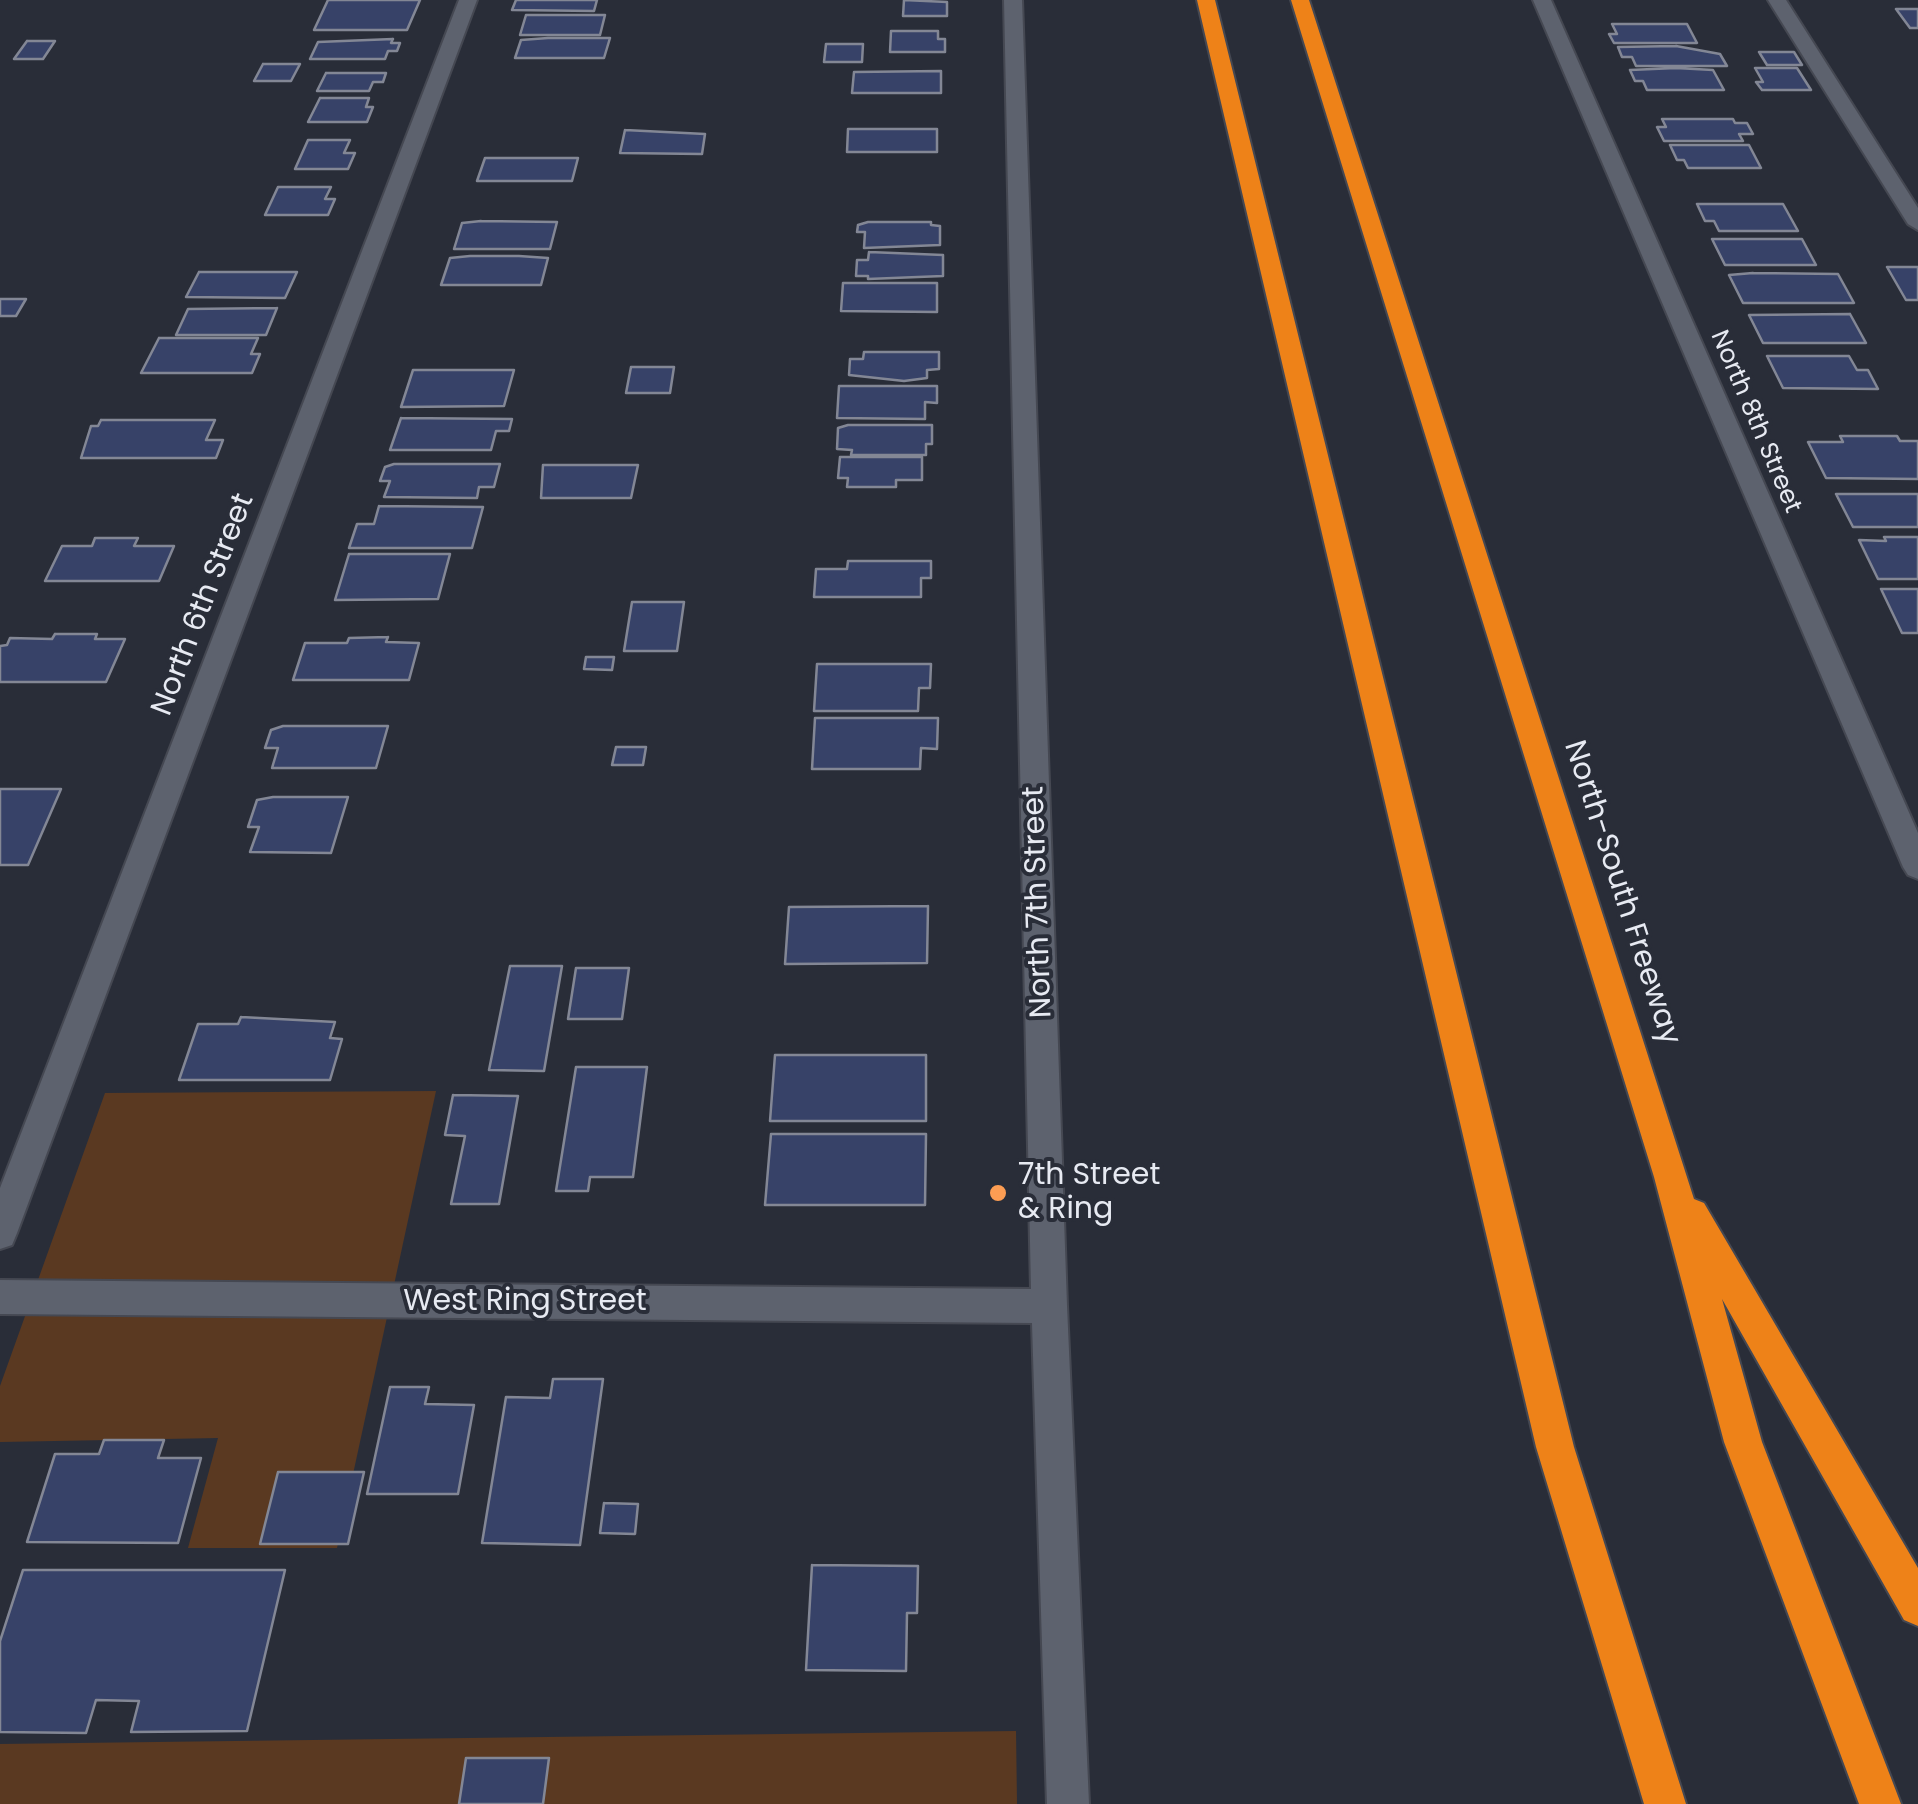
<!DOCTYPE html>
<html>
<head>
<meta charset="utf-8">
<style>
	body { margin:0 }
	canvas { display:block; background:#292d38 }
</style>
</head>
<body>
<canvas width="1918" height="1804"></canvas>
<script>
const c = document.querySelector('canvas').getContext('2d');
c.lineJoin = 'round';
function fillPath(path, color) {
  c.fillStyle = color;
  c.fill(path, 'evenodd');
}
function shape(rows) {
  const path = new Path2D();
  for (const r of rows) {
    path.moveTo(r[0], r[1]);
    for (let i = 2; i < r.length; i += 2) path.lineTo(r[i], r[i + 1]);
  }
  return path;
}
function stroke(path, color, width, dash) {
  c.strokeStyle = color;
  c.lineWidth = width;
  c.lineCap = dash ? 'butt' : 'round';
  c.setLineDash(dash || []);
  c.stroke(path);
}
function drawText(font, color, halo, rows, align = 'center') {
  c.font = font + ' Poppins,sans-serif';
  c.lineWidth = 8;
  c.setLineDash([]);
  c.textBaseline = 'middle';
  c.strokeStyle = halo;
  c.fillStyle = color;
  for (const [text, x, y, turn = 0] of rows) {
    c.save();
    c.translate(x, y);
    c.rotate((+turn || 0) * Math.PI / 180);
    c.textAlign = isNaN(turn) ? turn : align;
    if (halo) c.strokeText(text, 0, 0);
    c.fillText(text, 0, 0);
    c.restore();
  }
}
const green = shape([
	[436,1091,337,1548,188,1548,218,1438,0,1442,0,1386,105,1093],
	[1016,1731,1017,1804,0,1804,0,1744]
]);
const building = shape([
	[328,0,420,0,407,30,314,30,328,0],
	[516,0,597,0,594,11,512,10,516,0],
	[904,0,947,2,947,16,903,16,904,0],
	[1896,9,1918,9,1918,28,1910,28,1896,9],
	[526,15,605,15,600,35,520,35,526,15],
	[1612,24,1687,24,1697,43,1614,43,1609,34,1617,34,1612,24],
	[891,31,938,31,938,39,945,39,945,52,890,52,891,31],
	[548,38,610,38,604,58,515,58,521,40,548,38],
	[393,39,391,43,400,43,397,51,388,51,385,59,310,59,318,42,393,39],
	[27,41,55,41,43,59,14,59,27,41],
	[826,44,863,44,862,62,824,62,826,44],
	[1676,46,1720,54,1727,66,1636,66,1632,57,1622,57,1618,47,1676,46],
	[1759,52,1794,52,1802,65,1767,65,1759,52],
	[263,64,300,64,291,81,254,81,263,64],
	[1676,68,1713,70,1724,90,1647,90,1643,81,1635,81,1630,70,1676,68],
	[1755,68,1797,68,1811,90,1762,90,1756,82,1763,82,1755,68],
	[941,71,941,93,852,93,854,72,941,71],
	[326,73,386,73,383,82,373,82,369,91,317,91,326,73],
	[320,98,369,98,366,107,373,107,367,122,308,122,320,98],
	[1662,119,1733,119,1735,123,1747,123,1753,134,1739,134,1743,141,1664,141,1657,127,1666,127,1662,119],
	[848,129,937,129,937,152,847,152,848,129],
	[625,130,705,134,702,154,620,153,625,130],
	[308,140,350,140,344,153,355,153,348,169,295,169,308,140],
	[1670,145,1749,145,1761,168,1688,168,1684,160,1677,160,1670,145],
	[485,158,578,158,572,181,477,181,485,158],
	[278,187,331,187,325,199,335,199,328,215,265,215,278,187],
	[1697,204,1783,204,1798,231,1719,231,1714,221,1705,221,1697,204],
	[481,221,557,222,550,249,454,249,462,223,481,221],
	[868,222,931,222,931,225,940,226,940,245,864,248,865,232,857,232,858,225,868,222],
	[1712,239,1802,239,1816,265,1725,265,1712,239],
	[869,252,943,255,943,276,868,279,868,276,856,276,857,260,868,260,869,252],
	[470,256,519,256,548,258,541,285,441,285,450,258,470,256],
	[1887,267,1918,267,1918,300,1906,300,1887,267],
	[199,272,297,272,285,298,186,297,199,272],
	[1753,273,1838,274,1854,303,1743,303,1729,275,1753,273],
	[843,283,937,283,937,312,841,311,843,283],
	[0,299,26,299,16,316,0,316,0,299],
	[277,308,266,335,176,335,188,309,277,308],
	[1850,314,1866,343,1763,343,1749,315,1850,314],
	[159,338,258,338,251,354,260,354,252,373,141,373,159,338],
	[864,352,939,352,939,369,927,370,927,378,904,381,849,375,850,359,863,359,864,352],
	[1767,356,1849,356,1857,370,1868,370,1878,389,1783,388,1767,356],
	[631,367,674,367,670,393,626,393,631,367],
	[413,370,514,370,504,406,401,407,413,370],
	[839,386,937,386,937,403,925,402,925,419,837,418,839,386],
	[401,418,512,419,509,431,496,431,491,450,390,450,401,418],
	[101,420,215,420,206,440,223,440,216,458,81,458,91,426,98,426,101,420],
	[848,425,932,425,932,444,926,444,926,455,851,455,852,450,837,449,838,428,848,425],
	[1840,436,1897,436,1900,441,1918,441,1918,479,1826,478,1808,442,1843,442,1840,436],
	[840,457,922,457,922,480,896,480,896,487,847,487,848,478,838,478,840,457],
	[394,464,500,464,494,487,479,487,477,498,384,497,390,481,380,481,385,467,394,464],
	[543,465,638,465,631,498,541,498,543,465],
	[1836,494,1918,494,1918,527,1853,527,1836,494],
	[379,506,483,507,472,548,349,548,357,524,374,524,379,506],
	[1884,537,1918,537,1918,579,1878,579,1859,540,1886,541,1884,537],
	[95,538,138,538,134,546,174,546,159,581,45,581,62,546,92,546,95,538],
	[349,554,450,554,438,599,335,600,349,554],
	[848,561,931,561,931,578,921,578,921,597,814,597,816,569,847,569,848,561],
	[1881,589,1918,589,1918,633,1902,633,1881,589],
	[632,602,684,602,677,651,624,651,632,602],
	[55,634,97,634,95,639,125,639,106,682,0,682,0,646,7,645,10,638,52,639,55,634],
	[388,637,386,642,419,643,409,680,293,680,305,643,347,643,349,638,388,637],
	[586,657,614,657,612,670,584,669,586,657],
	[817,664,931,664,930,688,919,688,918,711,814,711,817,664],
	[815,718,938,718,937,749,921,748,920,769,812,769,815,718],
	[283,726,388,726,376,768,272,768,278,748,265,748,271,730,283,726],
	[616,747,646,747,643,765,612,765,616,747],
	[0,789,61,789,28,865,0,865,0,789],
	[273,797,348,797,331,853,250,852,259,827,248,827,257,800,273,797],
	[928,906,927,963,785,964,789,907,928,906],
	[510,966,562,966,544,1071,489,1070,510,966],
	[576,968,629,968,622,1019,568,1019,576,968],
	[241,1017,335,1022,330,1038,342,1039,330,1080,179,1080,198,1024,238,1024,241,1017],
	[775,1055,926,1055,926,1121,770,1121,775,1055],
	[576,1067,647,1067,633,1177,590,1177,588,1191,556,1191,576,1067],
	[453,1095,518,1096,499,1204,451,1204,465,1136,445,1135,453,1095],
	[771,1134,926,1134,925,1205,765,1205,771,1134],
	[553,1379,603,1379,580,1545,482,1543,506,1397,550,1398,553,1379],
	[390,1387,429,1387,425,1404,474,1405,458,1494,367,1494,390,1387],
	[104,1440,164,1440,158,1458,201,1458,178,1543,27,1542,55,1454,99,1454,104,1440],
	[278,1472,364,1472,348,1544,260,1544,278,1472],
	[604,1503,638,1504,635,1534,600,1533,604,1503],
	[812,1565,918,1566,917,1613,907,1613,906,1671,806,1670,812,1565],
	[23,1570,285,1570,247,1731,131,1732,139,1701,96,1700,86,1733,0,1732,0,1641,23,1570],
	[466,1758,549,1758,543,1804,459,1804,466,1758]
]);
const minor = shape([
	[459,0,477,0,17,1233,12,1245,0,1249,0,1188,459,0],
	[1004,0,1022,0,1067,1306,1089,1804,1047,1804,1032,1323,0,1314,0,1280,1031,1289,1004,0],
	[1533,0,1551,0,1918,833,1918,879,1908,875,1903,867,1533,0],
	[1768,0,1786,0,1918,208,1918,230,1908,224,1768,0]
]);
const highway = shape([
	[1197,0,1215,0,1574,1447,1686,1804,1644,1804,1536,1447,1197,0],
	[1291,0,1309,0,1694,1199,1704,1203,1918,1568,1918,1626,1904,1620,1722,1299,1762,1442,1901,1804,1859,1804,1724,1442,1654,1177,1291,0]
]);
const markers = [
	[998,1193,10,"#fc9d53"]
];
const farStreetnames = [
	["North 8th Street",1755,422,67]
];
const streetNames = [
	["North 6th Street",204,605,-69],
	["North-South Freeway",1621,893,72],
	["North 7th Street",1039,902,-92],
	["West Ring Street",525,1302]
];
const poiNames = [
	["7th Street",1018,1176],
	["& Ring",1018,1210]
];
fillPath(green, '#5a3921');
fillPath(building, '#374268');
stroke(building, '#838795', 2.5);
stroke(minor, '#454852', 4);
stroke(highway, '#454852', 4);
fillPath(minor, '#5d626e');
fillPath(highway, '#ee8218');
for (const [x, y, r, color] of markers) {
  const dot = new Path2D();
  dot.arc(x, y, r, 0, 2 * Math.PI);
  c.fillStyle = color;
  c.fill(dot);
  stroke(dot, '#292d38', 4);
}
drawText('25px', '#e7eaf2', '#292d38', farStreetnames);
drawText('30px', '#e7eaf2', '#292d38', streetNames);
drawText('30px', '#e7eaf2', '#292d38', poiNames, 'left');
</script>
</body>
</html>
